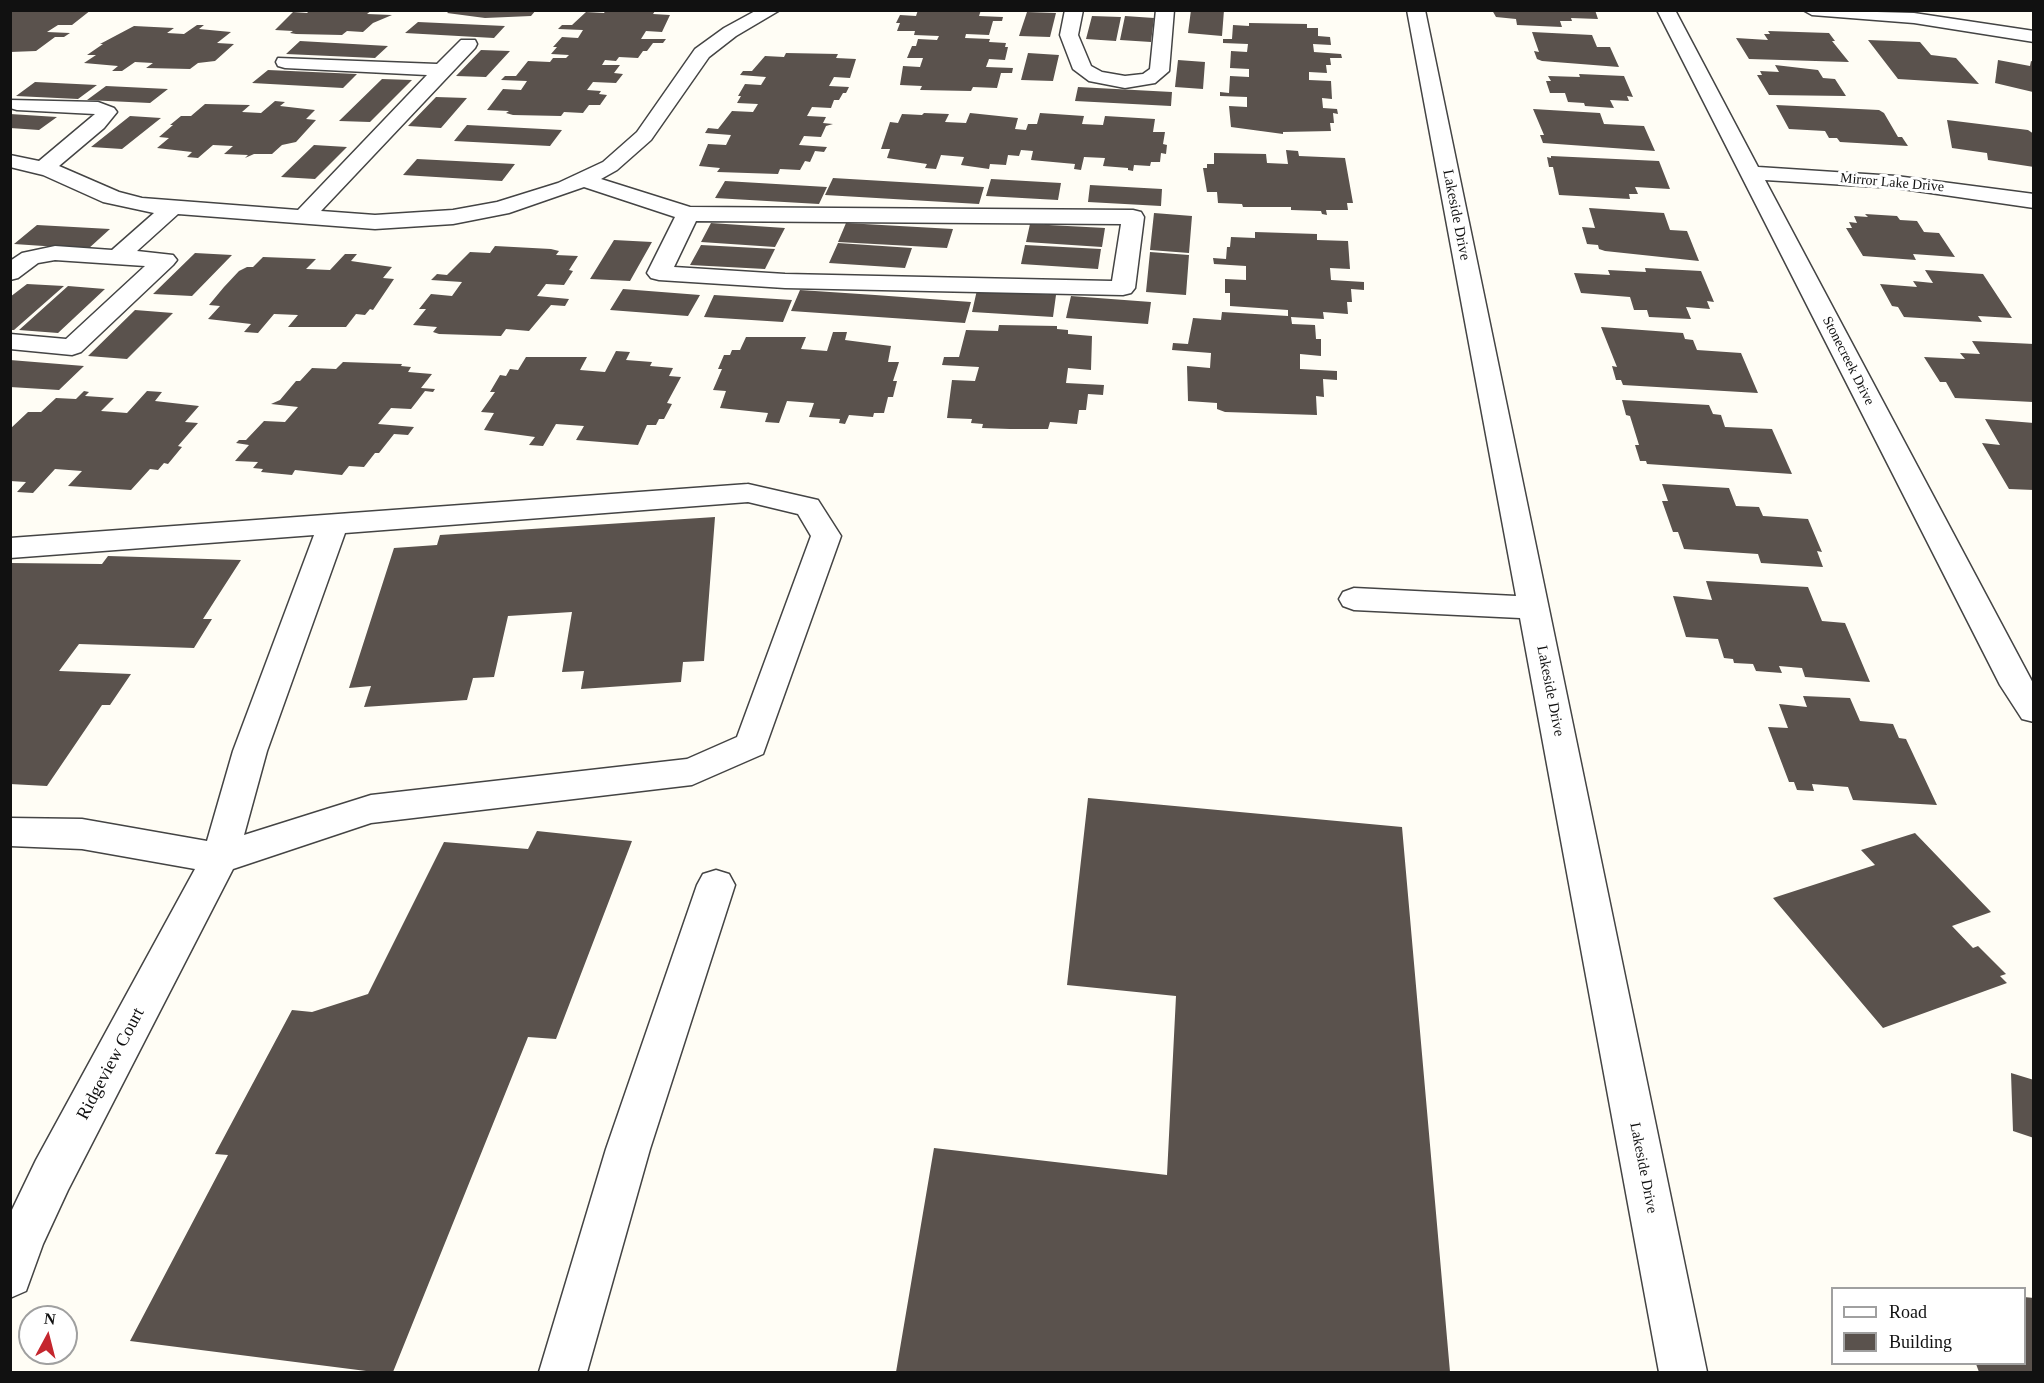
<!DOCTYPE html>
<html>
<head>
<meta charset="utf-8">
<style>
	body { margin:0 }
	#map { position:relative; width:2044px; height:1383px; overflow:hidden; background:#fffdf5; font-family:"Times New Roman",serif }
	canvas { display:block }
	.frame { position:absolute; inset:0; border:12px solid #111; pointer-events:none }
	.legend { position:absolute; left:1831px; top:1287px; width:195px; height:78px; box-sizing:border-box; background:#fff; border:2px solid #a0a0a0; margin:0; padding:8px 10px; list-style:none; font-size:18px; color:#111 }
	.legend li { display:flex; align-items:center; gap:12px; height:30px }
	.legend b { width:30px; border:2px solid #a0a0a0 }
	.north { position:absolute; left:18px; top:1305px; width:60px; height:60px; box-sizing:border-box; background:#fff; border:2px solid #a0a0a0; border-radius:50%; rotate:7deg; font-size:16px; font-weight:700; line-height:24px; text-align:center; color:#111 }
	.north::after { content:''; display:block; margin:auto; width:21px; height:27px; background:#c4262e; clip-path:polygon(50% 0,100% 100%,50% 72%,0 100%) }
</style>
</head>
<body>
<div id="map">
<canvas width="2044" height="1383"></canvas>
<div class="frame"></div>
<ul class="legend">
<li><b style="height:8px;background:#fff"></b>Road</li>
<li><b style="height:16px;background:#5a524d"></b>Building</li>
</ul>
<div class="north">N</div>
</div>
<script>
const c = document.querySelector('canvas').getContext('2d');
c.lineJoin = 'round';
function fillPath(path, color) {
  c.fillStyle = color;
  c.fill(path, 'evenodd');
}
function shape(rows) {
  const path = new Path2D();
  for (const r of rows) {
    path.moveTo(r[0], r[1]);
    for (let i = 2; i < r.length; i += 2) path.lineTo(r[i], r[i + 1]);
  }
  return path;
}
function stroke(path, color, width, dash) {
  c.strokeStyle = color;
  c.lineWidth = width;
  c.lineCap = dash ? 'butt' : 'round';
  c.setLineDash(dash || []);
  c.stroke(path);
}
function drawText(font, color, halo, rows, align = 'center') {
  c.font = font + ' "Times New Roman",serif';
  c.lineWidth = 6;
  c.setLineDash([]);
  c.textBaseline = 'middle';
  c.strokeStyle = halo;
  c.fillStyle = color;
  for (const [text, x, y, turn = 0] of rows) {
    c.save();
    c.translate(x, y);
    c.rotate((+turn || 0) * Math.PI / 180);
    c.textAlign = isNaN(turn) ? turn : align;
    if (halo) c.strokeText(text, 0, 0);
    c.fillText(text, 0, 0);
    c.restore();
  }
}
const building = shape([
	[10,10,91,10,72,25,58,25,47,32,70,33,64,37,55,37,36,51,10,52],
	[310,10,372,10,367,14,392,15,373,23,363,32,347,31,342,35,296,34,290,33,293,31,275,30,293,12,307,13],
	[450,10,536,10,531,16,485,18,447,13],
	[606,10,649,10,655,11,653,14,670,15,662,32,646,31,641,39,666,39,663,43,653,43,647,51,643,51,638,58,619,57,616,61,605,60,602,65,620,65,614,73,623,74,616,83,593,82,587,90,601,91,599,94,607,95,600,105,589,105,583,113,564,112,561,116,513,115,506,113,509,111,487,110,503,89,521,90,527,81,501,80,505,76,516,76,528,61,550,62,553,58,566,58,569,55,551,54,557,47,553,47,562,37,578,38,583,30,558,29,562,25,572,25,586,12,604,13],
	[918,10,981,10,979,16,1003,17,1002,21,993,21,989,35,966,34,965,38,990,39,989,42,1006,43,1005,47,1008,47,1005,60,989,59,986,67,1013,68,1012,73,1001,73,997,88,973,87,971,91,920,90,922,86,900,85,903,66,920,67,923,58,907,58,912,46,916,46,918,39,937,40,939,36,914,35,915,31,897,31,900,23,896,23,900,15,916,16],
	[1191,10,1224,10,1222,36,1188,33],
	[1492,10,1595,10,1598,19,1571,18,1572,21,1560,21,1562,27,1517,25,1516,19,1496,17],
	[1027,12,1056,13,1050,37,1019,36],
	[1092,16,1121,17,1116,41,1086,39],
	[1125,16,1154,18,1151,42,1120,40],
	[418,22,505,26,494,38,405,33],
	[1249,23,1307,24,1307,28,1318,28,1318,36,1330,37,1331,45,1313,44,1314,52,1341,54,1342,58,1330,58,1331,65,1326,65,1327,73,1309,72,1309,80,1331,81,1332,99,1322,98,1323,108,1337,109,1338,114,1333,113,1334,123,1330,123,1331,131,1283,132,1283,134,1231,127,1229,106,1247,107,1247,97,1220,96,1220,92,1229,93,1230,76,1249,77,1249,69,1230,68,1231,51,1247,52,1248,44,1223,43,1223,39,1232,39,1233,25,1249,26],
	[197,25,204,25,199,29,231,32,217,43,234,44,215,61,198,63,190,69,146,68,153,63,135,62,122,71,112,71,118,66,84,63,96,55,87,55,103,44,100,44,134,26,174,28,167,33,184,34],
	[1768,31,1829,33,1835,41,1832,41,1849,62,1749,59,1736,38,1768,40,1764,34,1770,34],
	[1532,32,1592,35,1597,47,1610,47,1619,67,1542,61,1537,59,1534,51,1539,52],
	[1868,40,1920,42,1931,55,1956,58,1979,84,1898,79],
	[300,41,388,46,375,58,286,54],
	[481,50,510,51,486,77,456,76],
	[786,53,838,54,836,58,856,59,850,78,834,77,829,86,849,87,846,93,843,93,839,100,834,100,831,108,812,107,807,116,826,117,823,123,833,124,826,126,821,137,804,136,799,145,827,147,824,152,815,151,810,162,805,161,800,170,780,169,778,174,717,172,720,168,699,166,708,144,726,145,731,135,705,133,708,128,718,129,732,111,753,112,758,104,737,103,741,96,738,96,745,84,761,85,766,77,740,75,743,71,752,71,765,56,784,57],
	[1028,53,1059,55,1053,81,1021,80],
	[1178,60,1205,62,1203,89,1175,87],
	[1998,60,2030,66,2031,61,2034,62,2033,92,1995,83],
	[1775,65,1818,70,1823,78,1835,79,1846,96,1769,95,1757,75,1762,75,1760,71,1779,72],
	[268,70,357,74,343,88,252,83],
	[1579,74,1624,76,1633,97,1627,96,1629,101,1610,100,1614,108,1585,106,1584,103,1568,102,1565,93,1550,93,1546,81,1551,81,1548,76,1580,77],
	[382,79,412,80,370,122,339,121],
	[35,82,97,85,78,99,16,96],
	[106,86,168,89,150,103,87,100],
	[1078,87,1172,92,1171,106,1075,101],
	[436,97,467,98,441,128,408,126],
	[275,101,285,102,280,106,315,110,306,119,316,120,296,142,282,145,272,154,254,154,245,158,248,155,224,154,233,146,213,145,198,158,187,157,192,152,157,148,169,138,159,137,173,125,170,125,181,116,191,116,205,104,250,105,242,112,261,113],
	[1776,105,1879,110,1884,113,1898,137,1902,137,1908,146,1840,142,1837,138,1829,138,1825,131,1789,129],
	[1533,109,1600,113,1604,124,1644,126,1655,151,1543,143,1540,135,1544,135],
	[924,113,949,114,945,122,966,123,970,113,1018,118,1015,129,1026,130,1028,124,1037,124,1040,113,1084,116,1082,124,1103,125,1105,116,1155,119,1153,132,1165,132,1163,144,1167,145,1166,154,1161,153,1160,162,1151,162,1150,166,1134,165,1133,171,1128,170,1128,168,1103,166,1105,158,1084,157,1081,170,1074,169,1075,164,1031,160,1033,151,1021,150,1019,156,1008,155,1006,165,990,164,989,169,961,165,964,157,941,155,936,169,925,168,927,164,887,158,890,149,881,149,890,122,898,123,902,114,922,115],
	[10,114,57,117,39,130,10,128],
	[130,116,161,118,122,149,91,147],
	[1947,120,2028,130,2034,134,2034,167,1988,160,1987,153,1952,148],
	[467,125,562,130,550,146,454,141],
	[314,145,347,147,315,179,281,177],
	[1286,150,1298,151,1299,156,1345,158,1353,203,1347,203,1348,210,1326,210,1327,215,1322,214,1321,211,1291,210,1291,207,1243,207,1242,204,1218,203,1217,192,1207,192,1203,168,1207,168,1207,164,1214,164,1214,153,1266,154,1267,163,1288,164],
	[1551,156,1659,161,1670,189,1635,187,1638,194,1629,194,1630,199,1559,195,1553,167,1549,167,1547,157,1551,158],
	[417,159,515,164,502,181,403,175],
	[833,178,917,183,984,187,979,204,825,195],
	[991,179,1061,183,1058,200,986,196],
	[725,181,827,187,819,204,715,198],
	[1090,185,1162,189,1161,206,1088,202],
	[1589,208,1664,213,1670,230,1687,231,1699,261,1605,251,1599,249,1598,245,1587,244,1582,227,1595,228],
	[1154,213,1192,216,1189,253,1150,250],
	[1865,214,1897,216,1900,220,1917,221,1924,232,1939,233,1955,257,1913,254,1916,260,1863,256,1846,228,1852,228,1849,222,1857,223,1854,216,1868,217],
	[711,223,785,228,775,247,701,242],
	[846,223,953,229,947,248,838,242],
	[1030,224,1105,228,1102,247,1026,242],
	[37,225,110,229,88,249,14,244],
	[1255,232,1317,234,1317,240,1348,241,1350,269,1330,268,1331,280,1364,282,1364,290,1351,289,1352,302,1347,302,1348,314,1323,312,1324,319,1291,317,1292,324,1315,325,1316,339,1321,339,1321,356,1300,354,1300,369,1337,371,1337,380,1323,379,1324,397,1316,396,1317,415,1225,412,1217,409,1217,403,1188,401,1187,366,1210,368,1211,353,1172,350,1173,343,1188,344,1193,318,1221,320,1222,312,1288,316,1288,310,1230,306,1230,293,1225,293,1225,279,1246,280,1246,266,1214,264,1213,258,1226,259,1227,247,1230,247,1231,237,1255,238],
	[614,240,652,242,630,281,590,279],
	[838,243,912,248,905,268,829,263],
	[701,245,775,249,765,269,690,265],
	[1025,245,1101,249,1098,269,1021,264],
	[495,246,551,249,559,251,556,255,578,256,569,270,573,271,564,285,546,284,537,296,569,299,565,306,551,305,529,331,506,329,501,336,439,334,433,332,437,327,413,325,426,309,419,309,431,294,452,296,462,282,431,280,437,274,447,275,470,252,490,253],
	[1150,252,1189,255,1186,295,1146,292],
	[195,253,232,255,192,296,153,294],
	[345,254,357,254,351,261,392,267,383,278,394,279,373,310,370,309,365,315,356,314,346,327,288,327,298,315,274,314,258,333,244,332,251,324,208,319,220,306,209,305,224,287,239,271,247,267,253,267,263,257,316,259,306,269,330,270],
	[1645,268,1701,271,1714,302,1707,301,1710,309,1686,307,1691,319,1649,317,1647,310,1634,310,1630,297,1581,293,1574,273,1610,275,1608,270,1646,272],
	[1925,270,1983,274,2012,318,1978,316,1982,322,1904,317,1898,307,1892,306,1880,284,1917,287,1913,281,1933,283],
	[27,284,64,286,14,330,10,330,10,297],
	[68,286,105,289,58,333,19,330],
	[623,289,700,295,688,316,610,310],
	[800,290,875,295,971,302,965,323,791,311],
	[977,290,1056,295,1053,317,972,312],
	[714,295,792,300,783,322,704,317],
	[1071,296,1151,302,1148,324,1066,318],
	[135,310,173,313,127,359,88,356],
	[999,325,1057,326,1057,329,1068,330,1068,334,1092,336,1091,370,1068,368,1066,383,1104,385,1103,395,1088,394,1086,410,1079,410,1077,424,1050,422,1048,429,1010,429,982,428,983,424,971,423,972,419,947,418,952,380,975,381,979,367,942,365,944,357,959,357,966,330,998,331],
	[1601,327,1683,333,1685,339,1693,340,1697,350,1741,353,1758,393,1623,385,1621,380,1616,380,1612,366,1617,367],
	[833,332,847,332,845,340,891,346,888,362,899,362,893,381,897,381,893,397,888,397,884,413,874,413,873,417,849,415,845,424,839,423,840,419,809,417,814,403,787,401,779,423,765,422,768,413,720,408,726,391,713,390,722,369,718,369,724,355,730,355,732,350,740,350,746,337,806,337,801,349,827,351],
	[1972,341,2034,344,2033,402,1955,398,1946,382,1940,382,1924,357,1965,359,1960,353,1980,354],
	[616,351,630,352,626,360,652,362,650,366,673,368,669,376,681,377,667,403,672,404,664,419,659,419,656,425,647,425,638,445,576,440,584,426,556,424,543,446,529,445,535,437,484,430,494,413,481,412,495,392,490,392,500,375,506,376,510,369,518,370,526,357,587,357,580,370,605,372],
	[10,360,84,366,59,390,10,387],
	[343,362,402,364,401,366,411,367,408,372,432,374,421,388,435,389,433,392,425,391,411,409,391,408,378,424,414,427,408,435,394,434,379,453,375,453,364,467,349,466,342,475,295,470,292,475,261,472,263,469,253,468,258,462,235,461,249,445,236,443,239,440,246,440,264,421,285,422,298,407,271,404,280,400,296,381,300,381,312,368,336,369],
	[84,391,89,392,85,396,114,398,101,411,127,413,147,391,162,392,155,401,199,406,185,422,198,423,178,446,182,447,168,464,164,463,158,470,150,469,131,490,68,486,82,471,55,469,33,493,17,492,26,482,10,481,10,429,28,412,41,412,56,398,76,399],
	[1622,400,1709,405,1713,414,1721,415,1725,427,1772,429,1792,474,1647,464,1646,461,1640,461,1635,445,1639,445,1630,416,1626,415],
	[1985,419,2034,423,2034,490,2009,489,1982,443,2000,445],
	[1662,484,1729,488,1736,506,1759,507,1763,516,1808,519,1822,552,1817,551,1823,567,1761,563,1758,554,1684,549,1678,532,1673,532,1662,501,1668,501],
	[715,517,704,661,683,662,681,682,581,689,584,671,562,672,572,612,508,616,494,677,473,678,467,700,364,707,371,686,349,688,394,548,437,545,440,535],
	[108,556,241,560,203,619,212,619,194,648,79,644,59,671,131,674,110,705,102,705,47,786,10,784,10,563,102,564],
	[1706,581,1808,587,1822,621,1845,623,1870,682,1805,677,1802,668,1779,666,1782,673,1756,671,1753,664,1734,663,1733,659,1724,658,1718,639,1686,637,1673,596,1712,600],
	[1803,696,1850,698,1860,721,1893,724,1899,738,1906,739,1937,805,1853,800,1848,787,1812,784,1814,791,1797,790,1794,782,1789,782,1768,727,1788,728,1779,704,1807,707],
	[1088,798,1402,827,1450,1372,896,1372,934,1148,1167,1175,1176,996,1067,985],
	[537,831,632,841,556,1039,528,1037,393,1372,374,1372,130,1341,228,1155,215,1154,292,1010,312,1012,368,994,444,842,528,849],
	[1915,833,1991,912,1952,926,1973,948,1978,946,2006,974,2000,976,2007,983,1883,1028,1773,898,1875,865,1861,850],
	[2011,1073,2034,1080,2034,1138,2013,1131],
	[2024,1297,2034,1298,2034,1372,1979,1372,1976,1364,2024,1364]
]);
const minor = shape([
	[757,10,780,10,736,36,709,57,651,140,617,170,601,179,690,207,1133,210,1141,212,1144,217,1135,288,1131,293,1123,295,785,288,659,280,651,278,647,273,675,217,584,187,509,213,453,224,375,229,178,214,137,251,173,255,177,260,173,265,81,352,72,355,10,349,10,334,66,339,145,266,55,260,38,263,18,278,10,280,10,261,22,253,55,246,112,250,154,213,103,202,43,175,10,167,10,155,39,161,95,114,17,110,10,108,10,100,98,102,114,108,117,112,104,128,59,166,119,192,142,198,298,210,427,75,285,68,278,66,276,62,278,58,437,64,461,40,475,40,477,44,475,48,321,211,375,215,453,210,497,202,558,183,603,162,637,132,695,49,724,28,757,10],
	[696,221,1121,224,1112,281,785,274,674,267,696,221],
	[1065,10,1083,10,1078,35,1091,66,1102,72,1125,76,1143,74,1150,69,1156,10,1174,10,1169,71,1155,83,1125,88,1089,81,1073,69,1060,35,1065,10],
	[1407,10,1425,10,1707,1372,1659,1372,1520,618,1354,610,1343,606,1339,599,1343,592,1354,588,1516,596,1407,10],
	[1657,10,1675,10,1758,167,1896,176,2034,194,2034,208,1896,188,1765,180,2034,685,2034,722,2022,719,2000,685,1657,10],
	[1803,10,1914,13,2034,31,2034,42,1914,23,1812,15,1803,10],
	[748,484,818,500,841,536,763,754,692,785,371,823,233,869,68,1190,43,1244,26,1291,10,1298,10,1214,36,1160,195,869,82,849,10,846,10,818,82,819,207,841,233,751,314,535,10,558,10,538,748,484],
	[748,502,798,514,811,536,737,737,687,759,371,795,244,835,267,751,345,533,748,502],
	[716,870,729,874,735,885,650,1149,587,1372,539,1372,606,1149,697,885,703,874,716,870]
]);
const farStreetnames = [
	["Mirror Lake Drive",1892,183,5],
	["Stonecreek Drive",1848,361,63]
];
const streetNames = [
	["Lakeside Drive",1456,215,79],
	["Lakeside Drive",1550,691,79],
	["Lakeside Drive",1643,1168,79]
];
const nearStreetnames = [
	["Ridgeview Court",111,1064,-62]
];
fillPath(building, '#5a524d');
stroke(minor, '#444', 3);
fillPath(minor, '#fff');
drawText('14px', '#111', '#fff', farStreetnames);
drawText('15px', '#111', '#fff', streetNames);
drawText('18px', '#111', '#fff', nearStreetnames);
</script>
</body>
</html>
